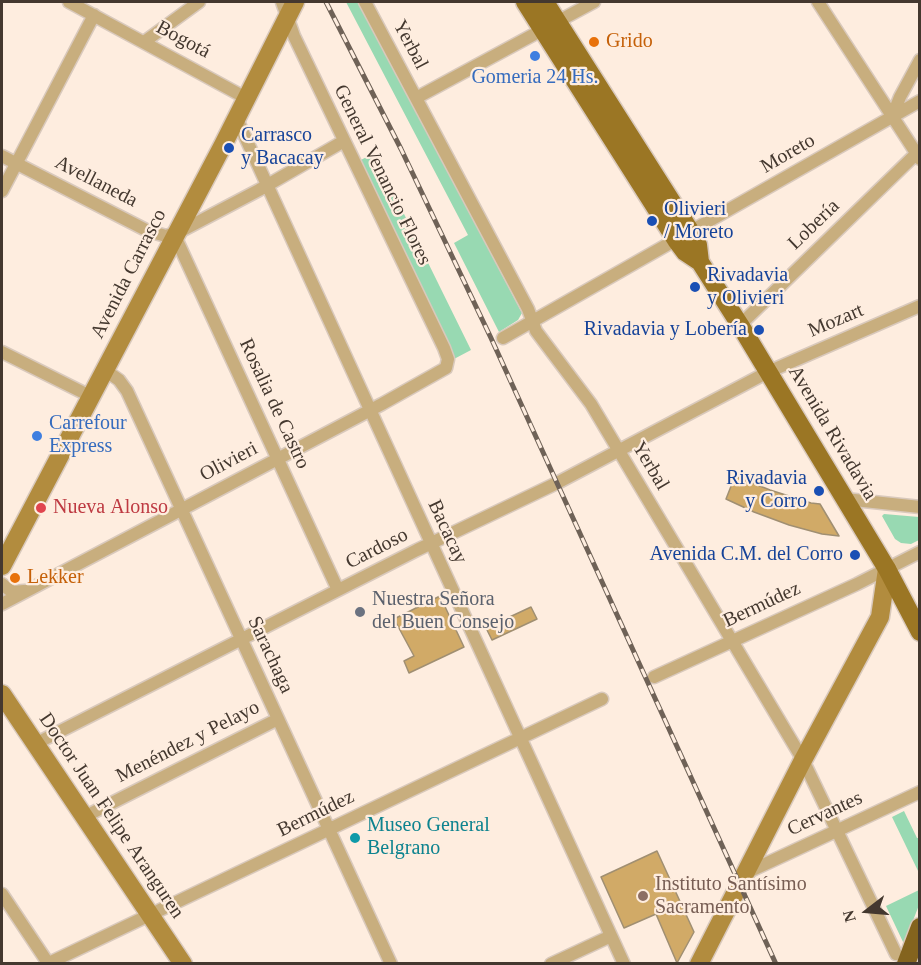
<!DOCTYPE html>
<html>
<head>
<meta charset="utf-8">
<style>
	body { margin:0 }
	#map { position:relative; width:921px; height:965px; overflow:hidden; background:#feeddf; font-family:Georgia,serif }
	canvas { display:block }
	.frame { position:absolute; inset:0; border:3px solid #44382f; pointer-events:none }
	.north { position:absolute; left:837px; top:881px; width:60px; height:60px; -webkit-text-stroke:4px #feeddf; paint-order:stroke; rotate:254deg; font-size:16px; font-weight:700; line-height:24px; text-align:center; color:#44382f }
	.north::after { content:''; display:block; margin:auto; width:21px; height:27px; background:#44382f; clip-path:polygon(50% 0,100% 100%,50% 72%,0 100%) }
</style>
</head>
<body>
<div id="map">
<canvas width="921" height="965"></canvas>
<div class="frame"></div>
<div class="north">N</div>
</div>
<script>
const c = document.querySelector('canvas').getContext('2d');
c.lineJoin = 'round';
function fillPath(path, color) {
  c.fillStyle = color;
  c.fill(path, 'evenodd');
}
function shape(rows) {
  const path = new Path2D();
  for (const r of rows) {
    path.moveTo(r[0], r[1]);
    for (let i = 2; i < r.length; i += 2) path.lineTo(r[i], r[i + 1]);
  }
  return path;
}
function stroke(path, color, width, dash) {
  c.strokeStyle = color;
  c.lineWidth = width;
  c.lineCap = dash ? 'butt' : 'round';
  c.setLineDash(dash || []);
  c.stroke(path);
}
function drawText(font, color, halo, rows, align = 'center') {
  c.font = font + ' Georgia,serif';
  c.lineWidth = 4.5;
  c.setLineDash([]);
  c.textBaseline = 'middle';
  c.strokeStyle = halo;
  c.fillStyle = color;
  for (const [text, x, y, turn = 0] of rows) {
    c.save();
    c.translate(x, y);
    c.rotate((+turn || 0) * Math.PI / 180);
    c.textAlign = isNaN(turn) ? turn : align;
    if (halo) c.strokeText(text, 0, 0);
    c.fillText(text, 0, 0);
    c.restore();
  }
}
const green = shape([
	[346,2,359,2,522,313,518,320,499,332,454,243,468,235],
	[374,153,471,350,454,359,359,161],
	[884,514,919,517,919,540,911,544,901,543,895,539,882,516],
	[904,811,917,838,919,838,919,873,892,817],
	[919,890,919,905,904,944,886,906]
]);
const building = shape([
	[735,476,770,490,811,503,820,504,839,536,822,534,789,525,754,512,726,499,735,476],
	[440,596,464,647,409,673,404,661,414,656,394,619,440,596],
	[531,607,537,619,492,640,486,628,531,607],
	[657,851,694,932,677,963,656,914,624,928,601,877,657,851]
]);
const street = shape([
	[69,2,246,98],
	[365,2,528,309,536,331,591,404,803,760,896,954],
	[818,2,920,159],
	[144,42,199,2],
	[416,98,594,2],
	[236,117,624,964],
	[892,117,900,97,920,60],
	[2,156,148,231,166,236,181,231,259,190,344,141],
	[2,191,94,15],
	[174,234,338,590],
	[740,325,916,154],
	[503,338,920,101],
	[2,352,90,396],
	[105,370,119,380,127,391,391,964],
	[845,499,920,507],
	[2,584,12,592,24,591],
	[2,604,382,404,446,368,448,359,444,348,294,36,282,2],
	[654,677,857,584,920,552],
	[35,744,417,550,557,483,768,372,920,306],
	[84,817,278,719],
	[748,872,920,792],
	[2,894,48,963],
	[47,964,602,699],
	[551,964,611,936]
]);
const secondary = shape([
	[2,566,223,145,295,2],
	[2,694,183,964],
	[699,964,803,760,880,617,887,569]
]);
const primary = shape([
	[525,2,676,240,685,252,700,262,740,325,887,569,920,632],
	[545,2,691,232,698,245,700,262]
]);
const highway = shape([
	[906,964,920,927]
]);
const rail = shape([
	[326,2,401,149,491,338,776,964]
]);
const markers = [
	[594,42,6,"#e8710a"],
	[535,56,6,"#3f7fe0"],
	[229,148,6,"#1a4fb4"],
	[652,221,6,"#1a4fb4"],
	[695,287,6,"#1a4fb4"],
	[759,330,6,"#1a4fb4"],
	[37,436,6,"#3f7fe0"],
	[819,491,6,"#1a4fb4"],
	[41,508,6,"#e0444e"],
	[855,555,6,"#1a4fb4"],
	[15,578,6,"#e8710a"],
	[360,612,6,"#6b7280"],
	[355,838,6,"#0f9aa8"],
	[643,896,6,"#8d6e63"]
];
const streetNames = [
	["Bogotá",183,40,28],
	["Yerbal",410,45,62],
	["Moreto",788,154,-30],
	["General Venancio Flores",382,175,64],
	["Avellaneda",96,182,27],
	["Lobería",814,225,-44],
	["Avenida Carrasco",129,274,-63],
	["Mozart",836,321,-23],
	["Rosalia de Castro",274,404,65],
	["Avenida Rivadavia",832,433,59],
	["Olivieri",229,462,-28],
	["Yerbal",650,466,59],
	["Bacacay",447,532,65],
	["Cardoso",377,549,-27],
	["Bermúdez",762,605,-25],
	["Sarachaga",270,655,65],
	["Menéndez y Pelayo",188,742,-27],
	["Bermúdez",316,814,-26],
	["Cervantes",825,814,-25],
	["Doctor Juan Felipe Aranguren",111,816,56]
];
const foodNames = [
	["Grido",606,42],
	["Lekker",27,578]
];
const shopNames = [
	["Gomeria 24 Hs.",535,78],
	["Carrefour",49,424,"left"],
	["Express",49,447,"left"]
];
const transitNames = [
	["Carrasco",241,136],
	["y Bacacay",241,159],
	["Olivieri",664,210],
	["/ Moreto",664,233],
	["Rivadavia",707,276],
	["y Olivieri",707,299],
	["Rivadavia y Lobería",747,330,"right"],
	["Rivadavia",807,479,"right"],
	["y Corro",807,502,"right"],
	["Avenida C.M. del Corro",843,555,"right"]
];
const healthNames = [
	["Nueva Alonso",53,508]
];
const worshipNames = [
	["Nuestra Señora",372,600],
	["del Buen Consejo",372,623]
];
const cultureNames = [
	["Museo General",367,826],
	["Belgrano",367,849]
];
const educationNames = [
	["Instituto Santísimo",655,885],
	["Sacramento",655,908]
];
fillPath(green, '#98d9b2');
fillPath(building, '#d1aa67');
stroke(building, '#a08f72', 1.5);
stroke(street, '#d9c9bc', 15);
stroke(secondary, '#d9c9bc', 21);
stroke(primary, '#d9c9bc', 21);
stroke(highway, '#d9c9bc', 21);
stroke(street, '#c8ae7e', 12);
stroke(secondary, '#b28c3e', 18);
stroke(primary, '#9b7624', 18);
stroke(highway, '#84641e', 18);
stroke(rail, '#6f6257', 5);
stroke(rail, '#feeddf', 3, [9]);
for (const [x, y, r, color] of markers) {
  const dot = new Path2D();
  dot.arc(x, y, r, 0, 2 * Math.PI);
  c.fillStyle = color;
  c.fill(dot);
  stroke(dot, '#feeddf', 2);
}
drawText('20px', '#44382f', '#feeddf', streetNames);
drawText('20px', '#c56008', '#feeddf', foodNames, 'left');
drawText('20px', '#366cbe', '#feeddf', shopNames);
drawText('20px', '#164399', '#feeddf', transitNames, 'left');
drawText('20px', '#be3a42', '#feeddf', healthNames, 'left');
drawText('20px', '#5b616d', '#feeddf', worshipNames, 'left');
drawText('20px', '#0d838f', '#feeddf', cultureNames, 'left');
drawText('20px', '#785e54', '#feeddf', educationNames, 'left');
</script>
</body>
</html>
